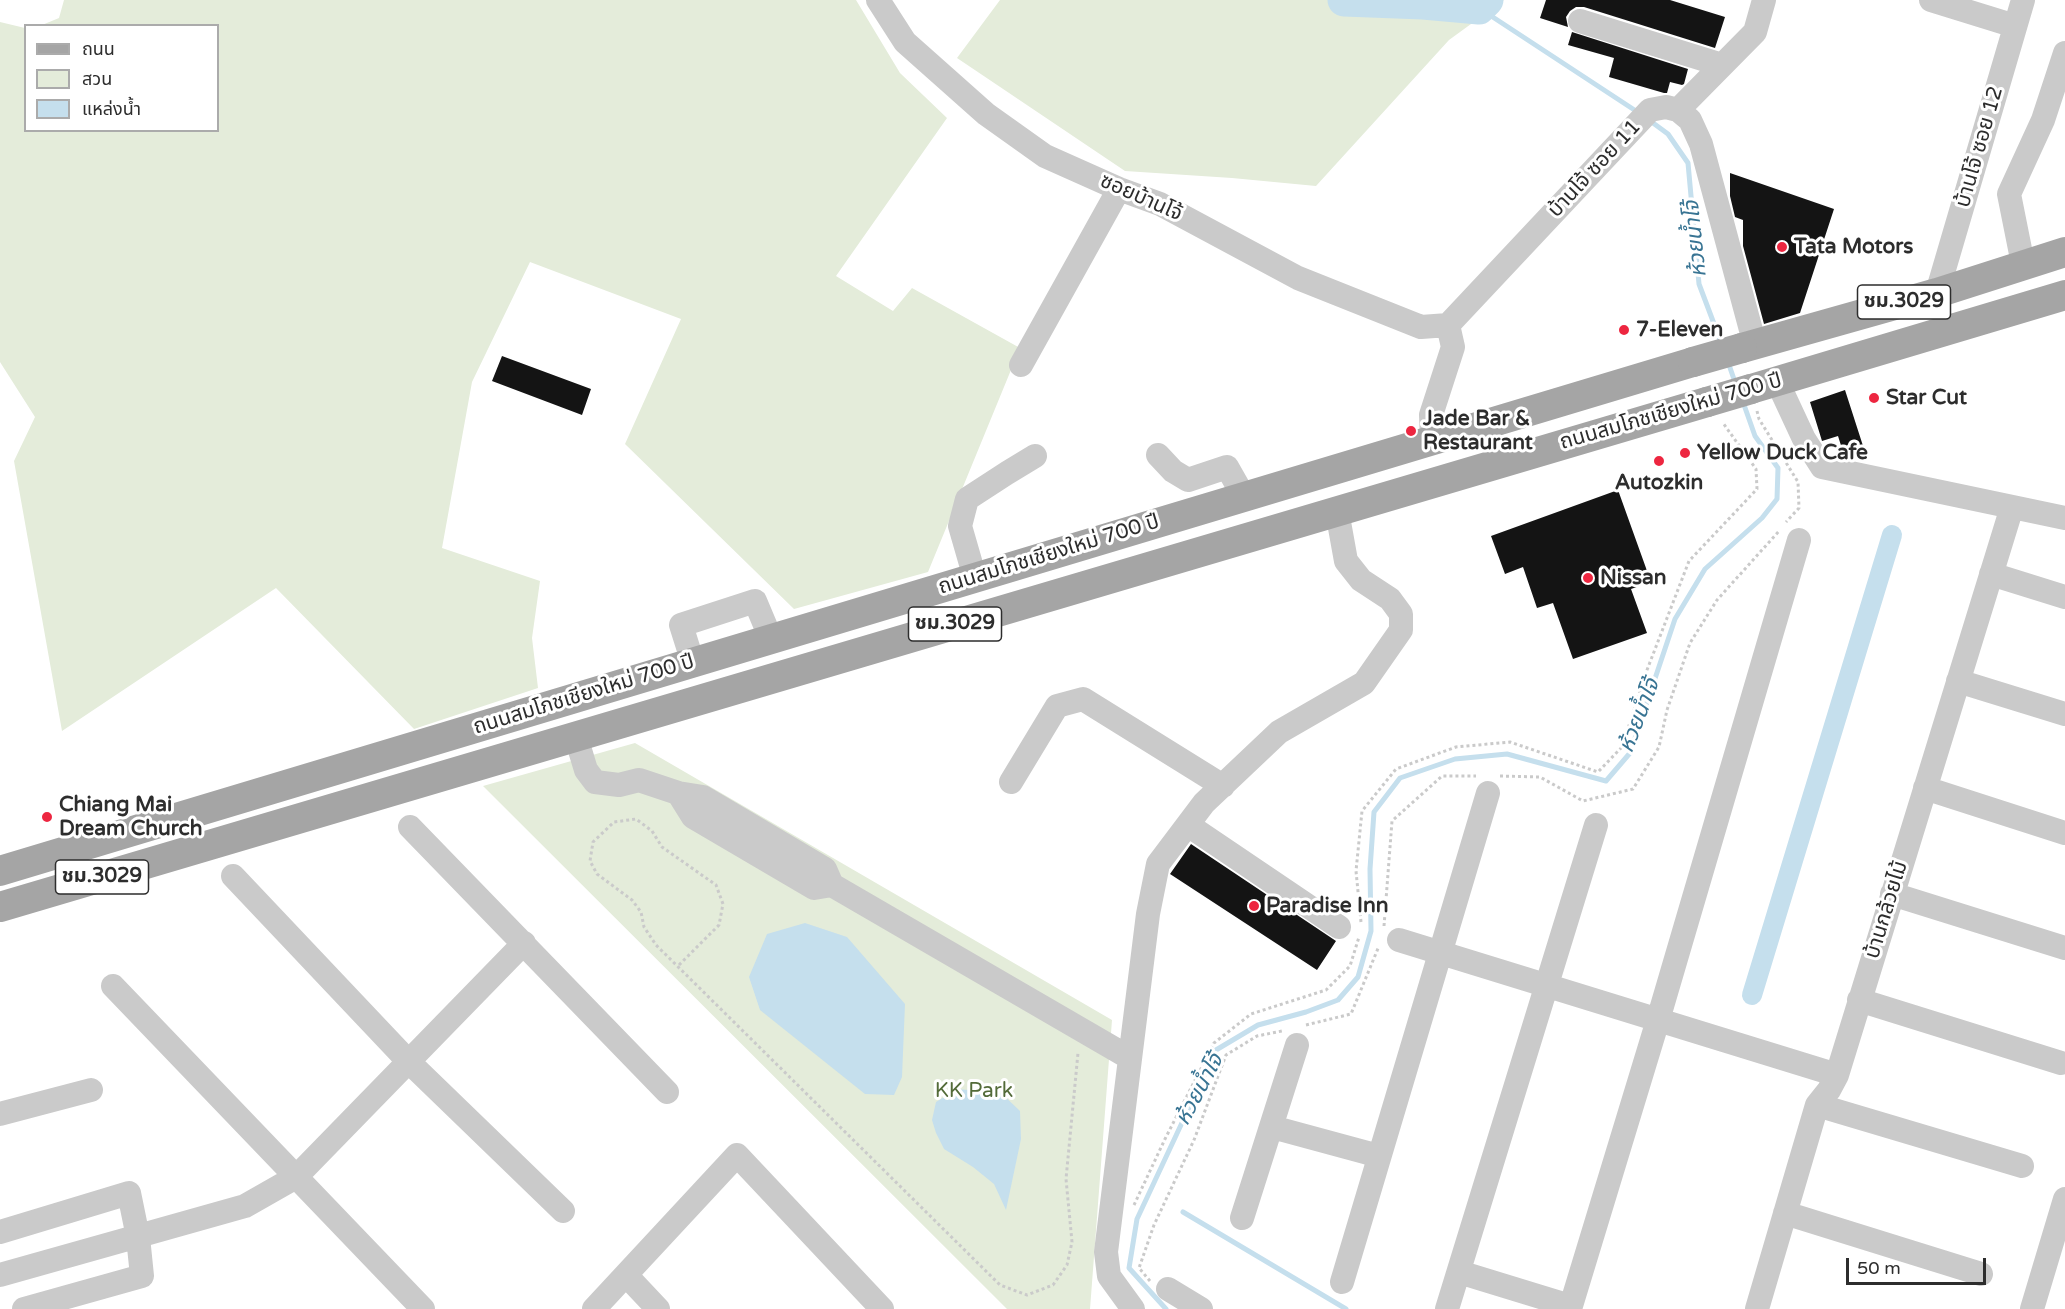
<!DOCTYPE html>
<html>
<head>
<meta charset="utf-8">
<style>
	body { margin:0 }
	#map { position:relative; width:2065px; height:1309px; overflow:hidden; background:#fff; font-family:"Varela Round","Noto Sans Thai",sans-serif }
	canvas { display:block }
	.legend { position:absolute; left:24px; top:24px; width:195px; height:108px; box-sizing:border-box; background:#fff; border:2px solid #ababab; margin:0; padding:8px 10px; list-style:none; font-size:18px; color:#2d2d2d }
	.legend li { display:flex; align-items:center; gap:12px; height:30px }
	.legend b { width:30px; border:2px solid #ababab }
	.scale { position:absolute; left:1846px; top:1258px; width:140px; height:27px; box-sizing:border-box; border:3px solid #2d2d2d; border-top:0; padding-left:8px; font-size:18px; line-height:21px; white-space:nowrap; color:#2d2d2d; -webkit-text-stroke:4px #fff; paint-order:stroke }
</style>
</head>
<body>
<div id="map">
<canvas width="2065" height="1309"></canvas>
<ul class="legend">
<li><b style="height:8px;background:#a5a5a5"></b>ถนน</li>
<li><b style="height:16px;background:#e4ecda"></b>สวน</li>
<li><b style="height:16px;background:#c5dfed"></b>แหล่งน้ำ</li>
</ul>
<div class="scale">50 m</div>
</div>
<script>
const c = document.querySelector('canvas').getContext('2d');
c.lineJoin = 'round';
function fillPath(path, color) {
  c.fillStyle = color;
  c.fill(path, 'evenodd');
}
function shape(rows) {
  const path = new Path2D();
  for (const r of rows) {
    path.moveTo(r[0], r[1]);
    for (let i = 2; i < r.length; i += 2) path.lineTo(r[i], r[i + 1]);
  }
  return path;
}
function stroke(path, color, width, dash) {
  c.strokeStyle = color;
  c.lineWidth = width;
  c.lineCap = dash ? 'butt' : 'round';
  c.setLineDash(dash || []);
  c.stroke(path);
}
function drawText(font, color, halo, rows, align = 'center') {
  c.font = font + ' "Varela Round","Noto Sans Thai",sans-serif';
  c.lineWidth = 6;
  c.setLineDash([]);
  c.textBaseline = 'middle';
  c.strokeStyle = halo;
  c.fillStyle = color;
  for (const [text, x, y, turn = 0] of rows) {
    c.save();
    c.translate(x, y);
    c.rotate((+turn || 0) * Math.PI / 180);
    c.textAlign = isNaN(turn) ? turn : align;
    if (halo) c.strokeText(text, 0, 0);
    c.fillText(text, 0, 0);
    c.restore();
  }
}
const green = shape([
	[64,0,856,0,900,73,947,118,836,276,893,311,912,288,1020,348,928,572,794,609,625,444,681,319,530,262,472,382,442,548,540,581,532,638,538,688,414,729,276,588,62,731,14,461,35,417,0,362,0,22,25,28,26,130,218,130,218,26,42,25,59,18],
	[1000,0,1504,0,1449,40,1316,186,1232,178,1125,171,957,58],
	[635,743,1112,1020,1090,1309,1007,1309,483,786]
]);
const water = shape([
	[805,923,847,937,905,1004,902,1077,894,1095,865,1094,760,1010,749,977,767,934],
	[957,1089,1001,1093,1020,1111,1021,1139,1006,1210,994,1184,973,1167,944,1149,936,1133,932,1120,936,1102]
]);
const stream = shape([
	[1479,8,1639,113],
	[1649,120,1668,134,1688,163,1699,284,1722,345],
	[1728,362,1736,385],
	[1183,1212,1346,1309],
	[1166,1309,1129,1268,1137,1219,1216,1050,1258,1025,1306,1012,1338,1000,1358,977,1371,931,1370,869,1374,812,1400,778,1455,759,1507,754,1606,781,1630,753,1675,619,1705,569,1762,518,1777,499,1778,468,1755,436,1743,402]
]);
const canal = shape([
	[1752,995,1892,535]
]);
const river = shape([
	[1344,0,1423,3,1479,8,1487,0]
]);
const building = shape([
	[1546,0,1670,0,1725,17,1715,48,1584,7,1576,7,1570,11,1566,17,1568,27,1540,18],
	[1572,32,1688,69,1684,84,1682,85,1670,82,1667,93,1664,93,1609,77,1614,58,1568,45],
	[1730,173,1834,209,1800,313,1764,324,1743,246,1743,220,1735,217,1730,196],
	[502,356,591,389,582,415,492,381],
	[1845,390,1864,449,1844,455,1838,436,1822,441,1810,402],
	[1618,490,1651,582,1631,589,1647,633,1573,659,1553,603,1537,608,1523,567,1505,574,1491,536],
	[1191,844,1336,941,1317,970,1170,874]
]);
const path = shape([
	[1757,411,1759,419,1798,482,1799,508,1786,522],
	[1500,776,1540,777,1583,801,1633,789,1659,747,1667,710,1690,643,1717,600,1780,530],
	[1361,922,1356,871,1362,811,1396,769,1456,747,1510,742,1598,772,1622,747,1647,670,1689,561,1757,489,1756,469,1723,423],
	[1384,926,1392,821,1442,776,1476,776],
	[679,965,719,925,723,904,716,885,662,847,652,831,636,819,614,822,593,842,590,861,597,874,632,900,641,912,644,927,656,945,1000,1285,1027,1295,1053,1285,1067,1265,1072,1242,1066,1179,1078,1053],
	[1306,1025,1351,1014,1379,946],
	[1134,1205,1165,1139,1214,1043,1251,1014,1326,990,1350,966,1359,937],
	[1150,1281,1139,1268,1154,1225,1194,1140,1226,1055,1257,1036,1282,1031]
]);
const minor = shape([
	[878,0,905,42,986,114,1045,156,1119,189,1160,204,1298,278,1421,327,1448,325],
	[1931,0,2015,26],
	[1580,21,1722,65],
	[1678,110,1755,32,1764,0],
	[2023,264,2009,194,2043,120,2065,53],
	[1937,293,2023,0],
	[1448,325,1650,110,1666,107,1678,110,1690,120,1701,144,1755,345],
	[1021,365,1119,189],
	[1777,381,1804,439,1822,467,2065,518],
	[1432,440,1431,415,1453,347,1448,325],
	[1158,455,1173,471,1188,480,1227,467,1244,497],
	[1991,574,2065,597],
	[975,578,960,526,967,499,1007,473,1035,456],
	[693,663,681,625,755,601,771,639],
	[1958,681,2065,714],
	[576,737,586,770,595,782,619,785,639,780,678,793],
	[1011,782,1057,706,1083,699,1223,786],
	[1925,788,2065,833],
	[1188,825,1339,927],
	[410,827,667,1092],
	[233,876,409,1062,563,1211],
	[832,885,814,888,693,817,678,793,703,797,825,869,832,885,1130,1058],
	[1892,894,2065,948],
	[1399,940,1837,1075],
	[113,986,423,1309],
	[1859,1000,2061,1063],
	[1817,1105,2022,1166],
	[0,1114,91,1090],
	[1272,1127,1379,1156],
	[1785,1213,1981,1274],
	[1242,1218,1297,1045],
	[0,1232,129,1193,138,1237,142,1276,24,1309],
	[1459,1272,1570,1306],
	[0,1275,245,1206,296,1177,524,943],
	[626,1275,658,1309],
	[1342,1282,1488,793],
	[1168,1289,1201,1309],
	[594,1309,737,1155,882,1309],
	[1133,1309,1109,1276,1106,1252,1148,914,1158,864,1204,803,1279,732,1364,683,1401,630,1401,614,1390,599,1361,580,1346,561,1337,511],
	[1447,1309,1596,825],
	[1570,1309,1658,1020,1799,540],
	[1757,1309,1817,1105,1829,1090,1837,1075,2012,507],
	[2032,1309,2065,1199]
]);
const major = shape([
	[1742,348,1937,293,2065,252],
	[1751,389,2065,295],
	[0,871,1693,362],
	[0,907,1707,402]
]);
const majorBridge = shape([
	[1693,362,1742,348],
	[1707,402,1751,389]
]);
const markers = [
	[1782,247,6,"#ed2640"],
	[1624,330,6,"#ed2640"],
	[1874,398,6,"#ed2640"],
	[1411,431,6,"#ed2640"],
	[1685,453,6,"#ed2640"],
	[1659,461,6,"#ed2640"],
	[1588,578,6,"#ed2640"],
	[47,817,6,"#ed2640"],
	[1254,906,6,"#ed2640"]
];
const shields = [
	[1904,302,93],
	[955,624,93],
	[102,877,93]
];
const shieldNames = [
	["ชม.3029",1904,302],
	["ชม.3029",955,624],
	["ชม.3029",102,877]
];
const streetNames = [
	["บ้านโจ้ ซอย 12",1980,147,-74],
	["บ้านโจ้ ซอย 11",1595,169,-47],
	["ซอยบ้านโจ้",1141,198,24],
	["ถนนสมโภชเชียงใหม่ 700 ปี",1671,412,-16],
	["ถนนสมโภชเชียงใหม่ 700 ปี",1049,555,-17],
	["ถนนสมโภชเชียงใหม่ 700 ปี",584,695,-17],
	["บ้านกล้วยไม้",1887,910,-73]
];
const poiNames = [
	["Tata Motors",1794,247],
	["7-Eleven",1636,330],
	["Star Cut",1886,398],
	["Jade Bar &",1423,419],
	["Restaurant",1423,443],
	["Yellow Duck Cafe",1697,453],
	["Autozkin",1659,483,"center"],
	["Nissan",1600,578],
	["Chiang Mai",59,805],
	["Dream Church",59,829],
	["Paradise Inn",1266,906]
];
const parkNames = [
	["KK Park",974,1091]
];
const waterNames = [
	["ห้วยน้ำโจ้",1696,239,-96],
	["ห้วยน้ำโจ้",1640,716,-69],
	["ห้วยน้ำโจ้",1200,1090,-62]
];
fillPath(green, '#e4ecda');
fillPath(water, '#c5dfed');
stroke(stream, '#c5dfed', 5);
stroke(canal, '#c5dfed', 20);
stroke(river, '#c5dfed', 33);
fillPath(building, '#141414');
stroke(path, '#cacaca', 3, [3, 3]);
stroke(minor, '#cacaca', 24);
stroke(major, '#a5a5a5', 30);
stroke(majorBridge, '#a5a5a5', 30);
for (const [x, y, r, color] of markers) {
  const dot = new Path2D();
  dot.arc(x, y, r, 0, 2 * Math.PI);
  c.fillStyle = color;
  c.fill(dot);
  stroke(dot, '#fff', 2);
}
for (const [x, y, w] of shields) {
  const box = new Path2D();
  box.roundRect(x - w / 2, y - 17, w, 34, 4.5);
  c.fillStyle = '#fff';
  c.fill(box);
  stroke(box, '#2d2d2d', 1.5);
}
drawText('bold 20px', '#2d2d2d', null, shieldNames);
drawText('21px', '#2d2d2d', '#fff', streetNames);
drawText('bold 21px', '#2d2d2d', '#fff', poiNames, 'left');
drawText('21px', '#536b39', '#fff', parkNames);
drawText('italic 22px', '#387493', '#fff', waterNames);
</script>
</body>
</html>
